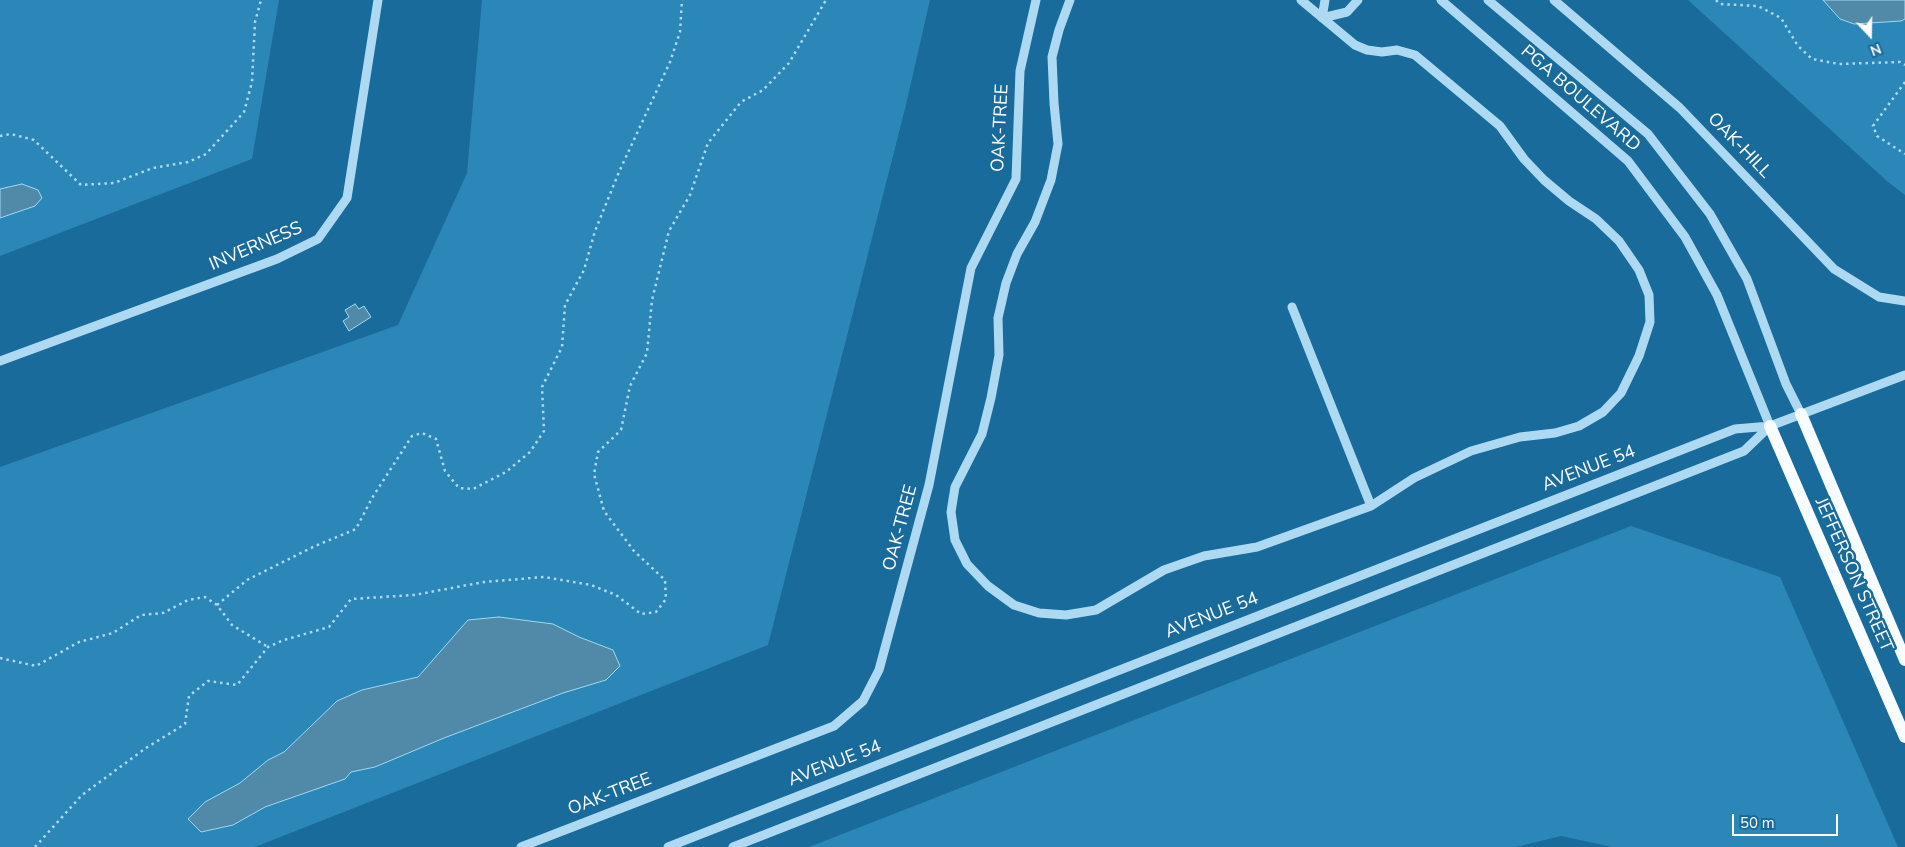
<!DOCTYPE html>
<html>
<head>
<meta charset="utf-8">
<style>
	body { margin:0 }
	#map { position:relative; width:1905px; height:847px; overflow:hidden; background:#186b9a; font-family:"Nunito Sans",sans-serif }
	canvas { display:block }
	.north { position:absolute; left:1845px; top:10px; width:50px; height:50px; -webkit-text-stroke:4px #186b9a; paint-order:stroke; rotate:159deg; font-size:14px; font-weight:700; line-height:20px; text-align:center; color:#fff }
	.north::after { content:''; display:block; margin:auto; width:18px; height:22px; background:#fff; clip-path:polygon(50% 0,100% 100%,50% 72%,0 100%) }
	.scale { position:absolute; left:1732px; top:814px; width:106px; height:22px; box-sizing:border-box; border:2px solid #fff; border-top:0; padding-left:6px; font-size:15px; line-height:18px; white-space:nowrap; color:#fff; -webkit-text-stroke:4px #186b9a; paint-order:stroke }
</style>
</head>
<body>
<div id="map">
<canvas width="1905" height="847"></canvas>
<div class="north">N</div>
<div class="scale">50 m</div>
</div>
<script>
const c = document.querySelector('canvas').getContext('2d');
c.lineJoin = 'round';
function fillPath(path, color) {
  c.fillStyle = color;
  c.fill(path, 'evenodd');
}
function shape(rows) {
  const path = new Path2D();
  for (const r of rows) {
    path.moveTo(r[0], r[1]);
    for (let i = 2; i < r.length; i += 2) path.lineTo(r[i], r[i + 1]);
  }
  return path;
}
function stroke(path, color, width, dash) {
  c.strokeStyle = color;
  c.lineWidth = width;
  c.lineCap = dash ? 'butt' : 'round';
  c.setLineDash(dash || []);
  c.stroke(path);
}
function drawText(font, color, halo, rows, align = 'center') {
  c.font = font + ' "Nunito Sans",sans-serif';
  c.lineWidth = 5;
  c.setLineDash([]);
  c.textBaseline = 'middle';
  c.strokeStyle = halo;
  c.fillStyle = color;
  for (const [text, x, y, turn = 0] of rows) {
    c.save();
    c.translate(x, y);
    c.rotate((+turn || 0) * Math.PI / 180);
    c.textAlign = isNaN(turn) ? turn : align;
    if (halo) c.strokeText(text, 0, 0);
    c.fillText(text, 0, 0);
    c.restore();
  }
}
const green = shape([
	[0,0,279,0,252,159,0,256],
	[482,0,930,0,905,109,768,645,255,847,0,847,0,467,398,325,467,173],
	[1688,0,1905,0,1905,195,1888,182],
	[1631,526,1780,577,1898,847,1612,847,1561,836,1516,847,809,847]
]);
const water = shape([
	[1823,0,1905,0,1905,19,1901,21,1854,24,1840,19,1823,0],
	[22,184,38,190,42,198,35,206,0,218,0,189,22,184],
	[355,304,359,309,364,306,371,317,349,331,343,321,349,317,345,310,355,304],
	[499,617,553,624,579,637,613,650,620,666,606,680,563,693,444,738,375,767,351,772,345,779,265,807,233,825,201,832,188,819,205,802,240,783,268,760,284,752,337,701,362,690,418,677,468,620,499,617]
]);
const path = shape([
	[1716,0,1720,4,1758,6,1781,18,1798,46,1812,59,1839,64,1900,62,1905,65],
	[1905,82,1873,126,1877,136,1905,154],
	[0,136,11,134,34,140,81,185,114,183,153,168,188,162,206,154,244,112,252,82,255,22,261,0],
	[217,605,247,580,315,546,356,529,372,498,412,436,422,433,436,439,445,471,459,488,473,489,506,472,530,452,544,431,542,387,562,347,565,305,584,270,595,231,619,172,670,62,680,32,682,0],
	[0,658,36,666,79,642,113,633,141,615,163,613,188,600,205,597,217,605,232,625,268,647],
	[35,847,82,795,146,748,185,724,189,696,208,681,237,685,268,647,284,640,329,627,351,599,414,595,484,582,544,577,591,585,616,595,641,614,656,612,666,599,665,580,634,551,604,511,594,474,598,452,621,430,630,386,647,353,652,300,669,231,690,195,708,143,741,102,763,90,789,63,826,0]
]);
const minor = shape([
	[1070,0,1059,30,1052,57,1054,103,1058,144,1051,180,1035,222,1017,254,1006,283,998,318,999,355,991,398,982,434,955,487,951,512,955,540,967,564,988,586,1014,605,1039,613,1066,615,1096,610,1164,570,1204,556,1257,547,1371,506,1414,478,1471,451,1520,437,1555,433,1579,426,1603,412,1621,393,1639,356,1650,322,1649,295,1639,270,1619,241,1596,219,1569,201,1544,180,1524,159,1500,126,1415,55,1397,50,1382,52,1367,50,1355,45,1301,0],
	[1325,0,1322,18,1347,12,1358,0],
	[1441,0,1628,161,1685,237,1717,295,1770,426],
	[1488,0,1648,134,1710,214,1747,279,1786,384,1801,414],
	[1554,0,1680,108,1834,269,1879,297,1905,301],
	[1292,307,1371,506],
	[0,361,277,259,318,239,347,198,378,0],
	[521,847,834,726,863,701,879,670,929,485,971,268,1016,179,1020,71,1036,0],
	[668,847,1735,429,1770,426,1905,375],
	[733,847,1744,451,1770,426]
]);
const major = shape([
	[1801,414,1905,660],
	[1770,426,1905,737]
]);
const streetNames = [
	["PGA BOULEVARD",1580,99,41],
	["OAK-TREE",1001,128,-87],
	["OAK-HILL",1739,146,46],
	["INVERNESS",256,247,-23],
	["AVENUE 54",1589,469,-21],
	["OAK-TREE",901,528,-75],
	["JEFFERSON STREET",1853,575,66],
	["AVENUE 54",1212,616,-21],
	["AVENUE 54",835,764,-21],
	["OAK-TREE",610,795,-21]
];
fillPath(green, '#2b87b7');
fillPath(water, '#508aa8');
stroke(water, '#9fd8f4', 1);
stroke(path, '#addaf2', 2.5, [2.5, 4]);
stroke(minor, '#addaf2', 9);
stroke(major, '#f7fcff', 12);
drawText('18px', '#fff', '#186b9a', streetNames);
</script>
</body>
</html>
